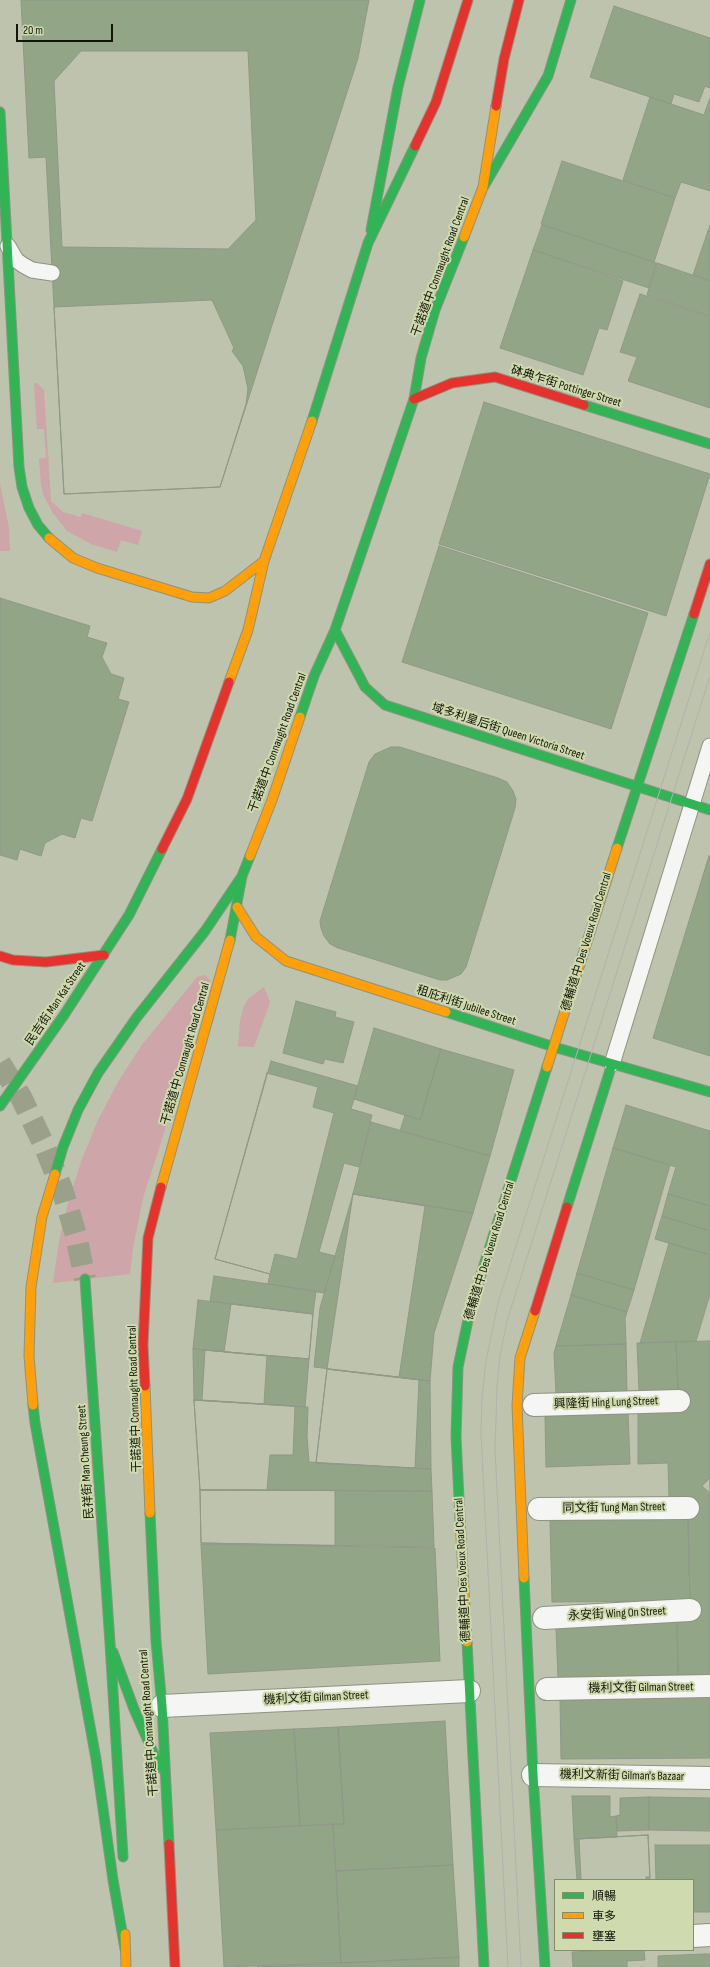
<!DOCTYPE html>
<html>
<head>
<meta charset="utf-8">
<style>
	body { margin:0 }
	#map { position:relative; width:710px; height:1967px; overflow:hidden; background:#bdc3ac; font-family:"Sofia Sans Condensed","Noto Sans TC",sans-serif }
	canvas { display:block }
	.legend { position:absolute; left:554px; top:1879px; width:140px; height:72px; box-sizing:border-box; background:#cfdaaf; border:1px solid #848c6c; margin:0; padding:5px 7px; list-style:none; font-size:12px; color:#131607 }
	.legend li { display:flex; align-items:center; gap:8px; height:20px }
	.legend b { width:20px; border:1px solid #848c6c }
	.scale { position:absolute; left:16px; top:24px; width:97px; height:18px; box-sizing:border-box; border:2px solid #131607; border-top:0; padding-left:5px; font-size:12px; line-height:14px; white-space:nowrap; color:#131607; -webkit-text-stroke:3px #cfdaaf; paint-order:stroke }
</style>
</head>
<body>
<div id="map">
<canvas width="710" height="1967"></canvas>
<ul class="legend">
<li><b style="height:5px;background:#30b455"></b>順暢</li>
<li><b style="height:5px;background:#ff9f0a"></b>車多</li>
<li><b style="height:5px;background:#e5322d"></b>壅塞</li>
</ul>
<div class="scale">20 m</div>
</div>
<script>
const c = document.querySelector('canvas').getContext('2d');
c.lineJoin = 'round';
function fillPath(path, color) {
  c.fillStyle = color;
  c.fill(path, 'evenodd');
}
function shape(rows) {
  const path = new Path2D();
  for (const r of rows) {
    path.moveTo(r[0], r[1]);
    for (let i = 2; i < r.length; i += 2) path.lineTo(r[i], r[i + 1]);
  }
  return path;
}
function stroke(path, color, width, dash) {
  c.strokeStyle = color;
  c.lineWidth = width;
  c.lineCap = dash ? 'butt' : 'round';
  c.setLineDash(dash || []);
  c.stroke(path);
}
function drawText(font, color, halo, rows, align = 'center') {
  c.font = font + ' "Sofia Sans Condensed","Noto Sans TC",sans-serif';
  c.lineWidth = 4;
  c.setLineDash([]);
  c.textBaseline = 'middle';
  c.strokeStyle = halo;
  c.fillStyle = color;
  for (const [text, x, y, turn = 0] of rows) {
    c.save();
    c.translate(x, y);
    c.rotate((+turn || 0) * Math.PI / 180);
    c.textAlign = isNaN(turn) ? turn : align;
    if (halo) c.strokeText(text, 0, 0);
    c.fillText(text, 0, 0);
    c.restore();
  }
}
const green = shape([
	[34,383,37,383,44,390,51,501,63,512,81,517,82,513,142,531,138,545,121,540,117,552,91,544,67,531,53,513,43,494,41,485,39,459,46,458,44,429,37,429],
	[0,484,9,528,10,551,0,551],
	[205,975,210,980,211,987,143,1198,133,1248,130,1274,53,1283,59,1241,69,1199,82,1159,98,1120,118,1082,141,1046,197,977],
	[264,987,270,1002,254,1047,238,1046,240,1021,244,1006,248,999]
]);
const building = shape([
	[21,0,369,0,358,58,220,487,64,494,46,157,29,158,21,0],
	[614,6,710,38,710,88,705,86,699,102,674,94,671,104,590,77,614,6],
	[81,51,248,51,256,220,228,249,62,247,54,81,81,51],
	[650,97,704,115,710,98,710,191,681,182,675,198,623,180,650,97],
	[562,161,675,198,654,262,541,224,562,161],
	[542,225,656,263,649,288,533,250,542,225],
	[710,225,710,281,693,275,710,225],
	[533,250,623,281,607,330,599,328,583,375,500,348,533,250],
	[657,263,710,281,710,316,647,295,657,263],
	[640,294,710,317,710,408,628,381,637,357,620,352,640,294],
	[212,300,234,348,232,351,243,366,248,389,246,404,220,487,64,494,54,307,212,300],
	[484,402,710,474,666,616,439,544,484,402],
	[439,546,648,613,611,729,402,662,439,546],
	[0,598,90,626,87,637,107,643,102,657,111,674,124,678,118,699,129,702,92,821,81,818,75,838,62,834,45,843,41,856,20,849,17,860,0,855,0,598],
	[391,747,400,747,498,778,507,782,513,791,516,799,515,808,466,967,461,974,447,980,440,980,338,948,330,944,324,936,321,928,320,921,369,762,375,754,391,747],
	[709,856,710,856,710,1056,653,1038,709,856],
	[296,1001,336,1012,335,1017,354,1022,343,1063,325,1059,323,1064,283,1053,296,1001],
	[374,1028,441,1049,420,1120,354,1099,374,1028],
	[441,1049,514,1070,490,1156,400,1131,405,1115,420,1120,441,1049],
	[271,1061,358,1086,351,1109,372,1115,359,1167,344,1163,319,1252,335,1256,324,1293,268,1284,270,1274,215,1259,271,1061],
	[267,1073,318,1087,313,1107,334,1113,297,1259,275,1254,270,1274,215,1259,267,1073],
	[626,1105,710,1131,710,1206,668,1194,676,1167,613,1148,626,1105],
	[371,1122,490,1156,473,1213,353,1194,371,1122],
	[613,1148,670,1165,634,1290,577,1273,613,1148],
	[353,1194,473,1213,434,1333,430,1381,314,1367,320,1308,353,1194],
	[353,1194,425,1206,399,1377,327,1369,353,1194],
	[668,1194,710,1206,710,1231,662,1216,668,1194],
	[662,1216,710,1231,710,1255,655,1239,662,1216],
	[669,1243,710,1255,710,1294,696,1341,640,1343,669,1243],
	[577,1273,634,1290,627,1312,571,1295,577,1273],
	[214,1276,316,1291,313,1314,210,1301,214,1276],
	[571,1295,627,1312,625,1319,626,1344,556,1346,571,1295],
	[198,1300,313,1314,309,1359,193,1349,198,1300],
	[231,1304,313,1314,309,1359,224,1352,231,1304],
	[710,1341,710,1675,678,1675,677,1619,690,1610,688,1518,669,1498,668,1463,638,1464,638,1413,679,1411,676,1342,710,1341],
	[676,1342,678,1390,639,1391,637,1343,676,1342],
	[626,1344,627,1392,556,1394,554,1353,556,1346,626,1344],
	[193,1349,309,1359,305,1407,194,1400,193,1349],
	[205,1350,267,1356,264,1404,202,1400,205,1350],
	[327,1369,419,1380,415,1468,316,1463,327,1369],
	[327,1369,430,1381,431,1469,316,1463,327,1369],
	[194,1400,295,1406,293,1455,270,1455,267,1490,200,1490,194,1400],
	[194,1400,308,1407,307,1436,309,1462,431,1469,432,1491,200,1490,194,1400],
	[628,1413,630,1464,546,1467,545,1416,628,1413],
	[710,1478,710,1493,702,1486,710,1478],
	[200,1490,335,1490,335,1546,201,1543,200,1490],
	[200,1490,432,1491,434,1547,201,1543,200,1490],
	[688,1518,690,1601,552,1602,550,1520,688,1518],
	[201,1544,435,1548,440,1661,208,1674,201,1544],
	[677,1619,678,1675,558,1678,556,1629,677,1619],
	[710,1696,710,1758,561,1759,560,1697,710,1696],
	[445,1721,453,1865,336,1871,333,1824,344,1824,338,1727,445,1721],
	[338,1727,344,1824,300,1826,294,1729,338,1727],
	[294,1729,300,1826,216,1830,210,1733,294,1729],
	[572,1796,610,1796,610,1817,616,1816,617,1837,574,1839,572,1796],
	[649,1797,649,1830,617,1831,616,1816,620,1815,620,1798,649,1797],
	[649,1797,710,1798,710,1831,649,1830,649,1797],
	[333,1824,341,1963,224,1967,216,1830,333,1824],
	[648,1835,650,1877,646,1877,646,1880,581,1880,579,1839,648,1835],
	[648,1835,650,1880,577,1880,574,1839,648,1835],
	[655,1845,710,1845,710,1912,693,1912,693,1880,656,1880,655,1845],
	[453,1865,459,1957,341,1963,336,1871,453,1865],
	[617,1950,644,1950,645,1960,627,1961,627,1967,573,1967,572,1952,617,1950],
	[705,1954,710,1954,710,1967,658,1967,658,1956,705,1954],
	[459,1957,459,1967,257,1967,341,1963,459,1957]
]);
const secondaryTunnel = shape([
	[0,1063,21,1097,44,1145,62,1189,76,1235,85,1279]
]);
const lane = shape([
	[8,246,16,260,23,265,32,270,52,273],
	[612,1064,710,746]
]);
const street = shape([
	[534,1405,679,1401],
	[539,1509,688,1508],
	[544,1618,690,1610],
	[547,1689,710,1686],
	[162,1706,469,1691],
	[533,1775,710,1778],
	[693,1936,710,1935]
]);
const fast = shape([
	[0,112,19,467,22,487,29,508,38,525,49,538],
	[484,186,548,76,571,0],
	[371,230,398,87,420,0],
	[584,405,710,444],
	[312,421,368,243,415,146],
	[335,630,365,687,385,705,710,810],
	[300,717,314,676,335,630,414,399,421,358,435,310,464,237],
	[617,848,694,614],
	[230,940,242,876],
	[446,1012,554,1047,710,1092],
	[0,1106,64,1015,129,915,162,849],
	[55,1174,63,1147,78,1110,98,1073,137,1017,205,931,242,876,250,856],
	[567,1207,612,1064],
	[85,1279,110,1643],
	[33,1405,35,1423,96,1759,113,1880,125,1949],
	[150,1513,156,1641,162,1706,169,1844],
	[460,1519,456,1437,458,1367,471,1306,547,1067],
	[524,1578,533,1775,545,1967],
	[467,1642,484,1967],
	[110,1643,123,1857],
	[113,1652,134,1709,160,1768]
]);
const slow = shape([
	[464,237,483,187,496,106],
	[49,538,73,558,97,568,192,597,209,598,225,591,264,561],
	[229,682,248,630,264,561,312,421],
	[250,856,272,800,300,717],
	[237,907,256,937,286,961,446,1012],
	[547,1067,617,848],
	[161,1187,230,940],
	[145,1386,150,1513],
	[33,1405,29,1356,31,1287,42,1217,55,1174],
	[460,1519,467,1642],
	[524,1578,517,1405,520,1358,535,1311],
	[125,1934,126,1967]
]);
const jam = shape([
	[496,106,504,59,519,0],
	[415,146,436,102,468,0],
	[414,399,452,383,495,377,584,405],
	[694,614,710,564],
	[162,849,187,799,229,682],
	[0,956,13,960,46,962,104,955],
	[535,1311,567,1207],
	[145,1386,143,1345,148,1238,161,1187],
	[169,1844,175,1967]
]);
const tram = shape([
	[508,1967,481,1433,482,1397,486,1361,498,1303,710,632],
	[521,1967,495,1449,497,1386,500,1356,507,1321,710,676]
]);
const streetNames = [
	["干諾道中 Connaught Road Central",441,267,-70],
	["砵典乍街 Pottinger Street",566,387,17],
	["域多利皇后街 Queen Victoria Street",508,732,18],
	["干諾道中 Connaught Road Central",278,743,-70],
	["德輔道中 Des Voeux Road Central",587,942,-73],
	["民吉街 Man Kat Street",56,1004,-56],
	["租庇利街 Jubilee Street",466,1006,18],
	["干諾道中 Connaught Road Central",186,1054,-74],
	["德輔道中 Des Voeux Road Central",490,1251,-73],
	["干諾道中 Connaught Road Central",135,1399,-92],
	["興隆街 Hing Lung Street",606,1403,-2],
	["民祥街 Man Cheung Street",86,1462,-94],
	["同文街 Tung Man Street",614,1508,-1],
	["德輔道中 Des Voeux Road Central",463,1570,-93],
	["永安街 Wing On Street",617,1614,-3],
	["機利文街 Gilman Street",641,1688,-1],
	["機利文街 Gilman Street",316,1698,-3],
	["干諾道中 Connaught Road Central",149,1723,-94],
	["機利文新街 Gilman's Bazaar",622,1776,1]
];
fillPath(green, '#cea5a8');
fillPath(building, '#93a587');
stroke(building, '#909888', 1);
stroke(secondaryTunnel, '#9ba08b', 22, [22, 11]);
stroke(lane, '#8e9381', 17);
stroke(street, '#8e9381', 24);
stroke(fast, '#8e9381', 11);
stroke(slow, '#8e9381', 11);
stroke(jam, '#8e9381', 11);
stroke(lane, '#f5f6f3', 15);
stroke(street, '#f5f6f3', 22);
stroke(fast, '#30b455', 9);
stroke(slow, '#ff9f0a', 9);
stroke(jam, '#e5322d', 9);
stroke(tram, '#b1b3ad', 1);
drawText('12px', '#131607', '#cfdaaf', streetNames);
</script>
</body>
</html>
